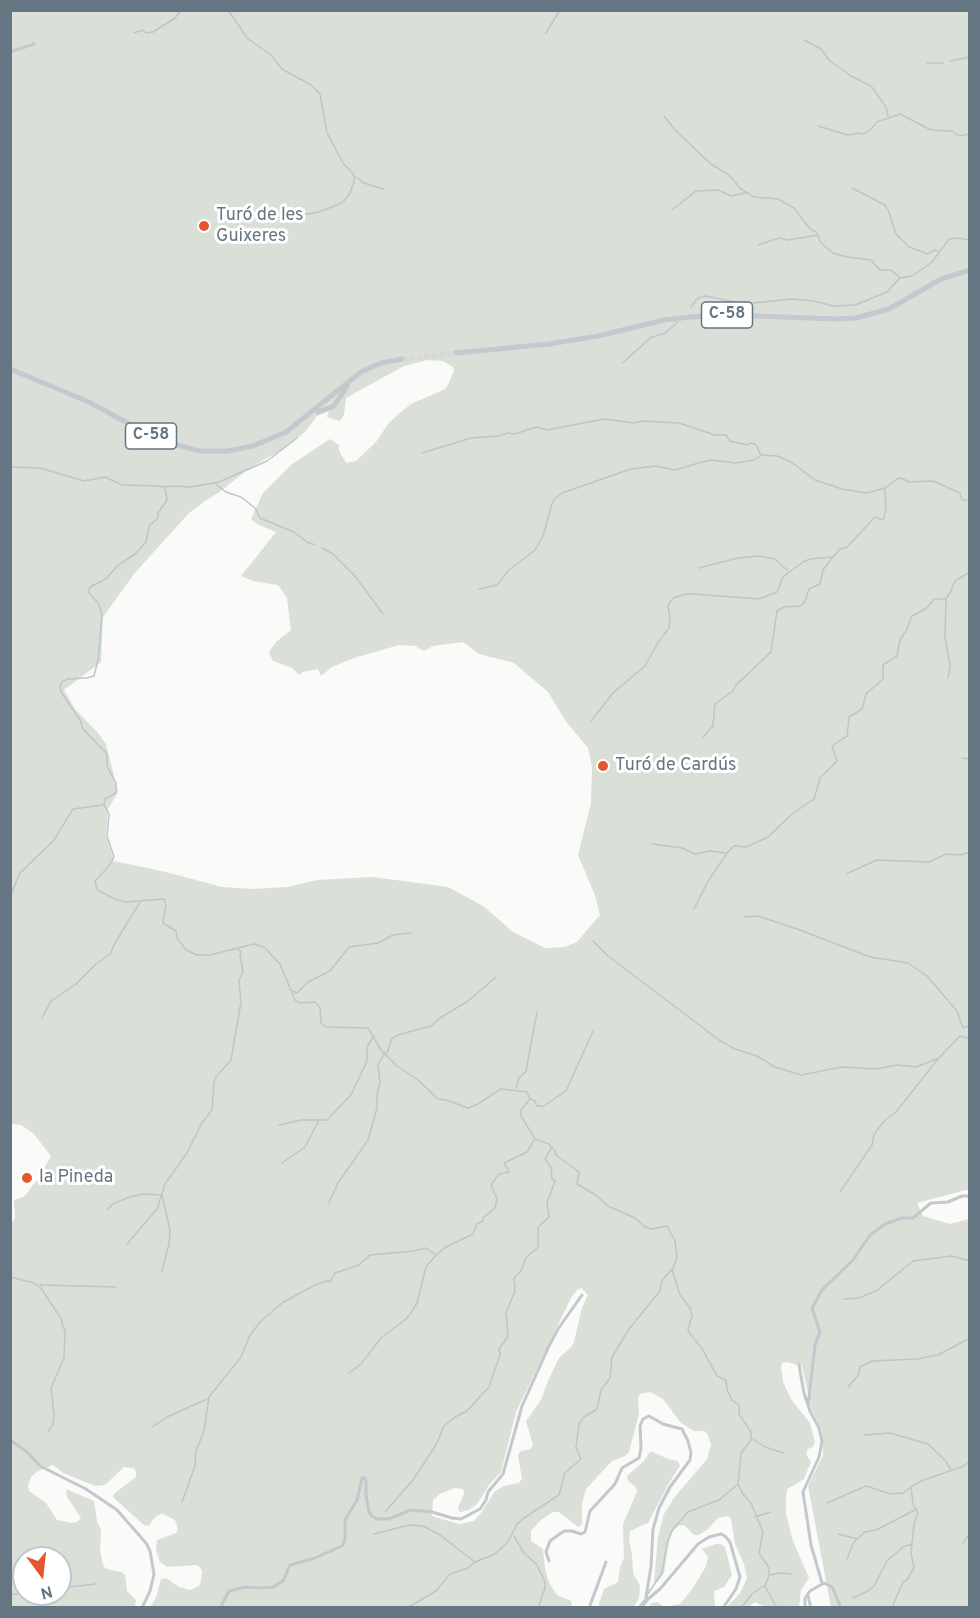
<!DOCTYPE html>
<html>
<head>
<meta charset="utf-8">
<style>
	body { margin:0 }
	#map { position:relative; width:980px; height:1618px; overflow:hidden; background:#fafaf8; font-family:Overpass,sans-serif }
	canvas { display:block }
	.frame { position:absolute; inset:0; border:12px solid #657683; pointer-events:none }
	.north { position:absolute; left:12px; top:1546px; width:60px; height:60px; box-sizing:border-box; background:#fff; border:2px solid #c1c8cd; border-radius:50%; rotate:165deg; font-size:16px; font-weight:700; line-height:24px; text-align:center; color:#657683 }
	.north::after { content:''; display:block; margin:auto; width:21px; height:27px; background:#e4572e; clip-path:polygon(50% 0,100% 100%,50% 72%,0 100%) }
</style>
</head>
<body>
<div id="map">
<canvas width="980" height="1618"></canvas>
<div class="frame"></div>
<div class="north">N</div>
</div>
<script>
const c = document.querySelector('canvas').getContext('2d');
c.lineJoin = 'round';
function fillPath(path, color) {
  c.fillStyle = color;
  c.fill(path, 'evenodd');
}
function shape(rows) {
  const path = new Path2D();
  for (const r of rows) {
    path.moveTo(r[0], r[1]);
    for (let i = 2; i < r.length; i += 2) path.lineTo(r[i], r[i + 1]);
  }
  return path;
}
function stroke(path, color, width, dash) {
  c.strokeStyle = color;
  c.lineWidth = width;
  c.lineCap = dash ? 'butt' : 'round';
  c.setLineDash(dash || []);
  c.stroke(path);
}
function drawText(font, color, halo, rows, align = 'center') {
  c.font = font + ' Overpass,sans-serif';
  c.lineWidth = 6;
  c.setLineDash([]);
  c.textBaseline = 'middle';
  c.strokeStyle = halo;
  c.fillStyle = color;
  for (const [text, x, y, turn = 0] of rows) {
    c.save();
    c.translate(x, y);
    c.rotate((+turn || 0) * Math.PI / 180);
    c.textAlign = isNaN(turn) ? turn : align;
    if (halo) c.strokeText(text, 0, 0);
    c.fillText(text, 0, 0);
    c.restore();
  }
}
const green = shape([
	[10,11,969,11,970,1189,917,1203,923,1216,950,1224,969,1219,969,1607,831,1607,808,1486,823,1455,822,1431,811,1408,802,1366,787,1362,782,1363,781,1367,783,1382,791,1399,810,1423,815,1442,813,1447,808,1449,806,1454,811,1462,804,1479,787,1489,786,1499,786,1514,793,1541,809,1578,801,1590,799,1607,765,1607,755,1602,748,1607,727,1607,740,1593,747,1578,744,1564,735,1544,731,1519,728,1516,718,1518,708,1529,699,1535,694,1535,684,1525,678,1526,672,1532,669,1542,664,1573,658,1581,654,1582,658,1537,664,1514,674,1498,707,1459,711,1445,708,1435,704,1431,694,1431,681,1423,663,1399,650,1392,640,1394,638,1398,639,1414,629,1452,625,1456,612,1461,586,1489,582,1504,582,1524,578,1527,559,1512,553,1512,541,1520,531,1531,531,1541,543,1549,545,1569,549,1583,557,1595,571,1601,572,1607,150,1607,156,1598,161,1579,166,1578,179,1587,190,1590,199,1586,201,1581,202,1571,200,1567,196,1565,167,1567,160,1562,156,1550,157,1540,176,1533,178,1529,175,1520,162,1513,154,1518,149,1526,144,1525,115,1499,113,1496,116,1492,136,1477,136,1472,134,1468,124,1467,105,1485,95,1486,63,1473,53,1465,38,1471,31,1477,28,1486,29,1491,46,1503,57,1520,72,1523,77,1522,81,1518,67,1497,66,1489,94,1501,97,1521,101,1530,100,1550,103,1565,106,1569,121,1572,125,1575,127,1591,136,1600,135,1607,11,1607,11,1223,15,1219,14,1200,25,1196,40,1176,51,1156,33,1133,21,1125,10,1124],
	[427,360,443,361,453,367,454,371,448,385,445,389,411,404,401,412,388,424,376,442,356,461,346,463,339,450,339,445,330,439,291,465,263,493,251,519,259,525,276,532,241,576,253,581,278,585,287,598,291,630,276,642,269,652,273,661,292,668,299,675,303,672,318,669,321,676,332,667,354,658,399,645,415,646,424,651,433,646,463,642,479,654,514,663,548,692,567,723,588,748,592,767,591,803,578,855,595,895,600,915,577,942,565,947,545,948,513,932,483,906,448,887,373,877,317,880,287,887,254,889,222,887,166,872,114,861,106,836,108,809,118,792,106,744,98,733,75,709,64,690,101,662,103,617,134,574,189,513,205,501,218,493,251,467,285,448,306,431,317,416,329,411,327,417,340,421,344,415,346,398,404,366],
	[581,1288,588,1295,582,1308,574,1342,572,1346,559,1358,548,1381,541,1400,526,1421,533,1445,531,1449,521,1451,518,1455,522,1479,519,1483,504,1486,495,1491,481,1513,474,1521,459,1524,432,1516,433,1500,440,1494,454,1488,463,1489,464,1494,458,1508,460,1512,469,1510,477,1504,489,1485,501,1472,516,1412,571,1298,577,1290],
	[24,1558,60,1558,60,1594,24,1594],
	[651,1451,668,1459,678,1461,680,1466,669,1483,648,1523,630,1531,629,1540,632,1555,633,1573,640,1586,639,1598,634,1607,598,1607,604,1589,618,1582,620,1567,624,1558,623,1524,637,1492,636,1487,628,1481,627,1476,642,1463],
	[716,1544,721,1544,725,1547,732,1575,724,1587,714,1591,715,1607,648,1607,652,1603,657,1602,665,1607,680,1604,693,1588,706,1566,708,1557,702,1549]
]);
const stream = shape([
	[228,10,248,39,271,55,282,69,311,85,320,94,327,133,343,163,354,175,354,182,349,195,342,203,319,212,284,218,270,216],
	[134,33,142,30,146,33,153,32,175,18,181,10],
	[546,33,560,10],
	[804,40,821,49,829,60,851,76,871,86,886,107,888,116],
	[950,61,970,57],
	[927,63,943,63],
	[664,116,675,130,711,164,729,175,741,189,754,197,778,199,794,208,810,229,816,232,821,243,833,253,847,257,871,260,880,270,891,270,899,277],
	[818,126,848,135,858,133,863,134,870,130,877,122,900,114,931,130,952,131,959,136,970,134],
	[354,176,364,183,383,189],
	[852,188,885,205,889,212,896,234,909,247,928,254,934,250,937,251],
	[672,210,696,191,718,190,732,196,745,193],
	[758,245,779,238,788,240,818,235],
	[691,307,698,298,706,296,744,304,792,299,814,301,833,306,855,305,887,292,900,278,912,276,918,272,932,262,949,239,958,238,970,240],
	[623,363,650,338,665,333,678,322],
	[422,453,471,438,498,436,508,433,515,434,536,427,547,430,604,419,634,423,642,421,679,423,715,435,726,435,730,441,747,445,751,443,756,445,761,455,777,456,791,462,815,480,842,489,867,493,885,488,897,479,901,478,909,482,933,481,960,493,962,500,970,500],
	[10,467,40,468,84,481,105,477,122,485,158,486,164,487,166,493,167,500,158,513,158,518,149,526,146,542,135,554,118,565,106,579,90,587,88,592,99,604,102,615,98,660,94,676,86,678,68,679,62,682,60,686,61,692,80,720,83,729,107,754,107,766,116,783,116,793,105,799,104,805,109,814,107,836,114,857,109,866,95,881,97,890,115,899,125,902,164,899,166,905,163,923,176,931,177,938,186,950,197,955,210,955,254,944,264,947,280,964,295,1000,299,1003,315,1002,320,1008,321,1023,326,1027,368,1028,381,1050,397,1066,418,1080,438,1099,446,1100,468,1108,478,1104,501,1089,527,1092,530,1099,521,1110,521,1116,535,1139,549,1144,555,1151,556,1155,579,1172,577,1184,597,1196,608,1206,635,1218,645,1227,652,1229,667,1226,675,1241,677,1258,673,1268,662,1280,660,1291,629,1329,612,1357,610,1378,601,1390,597,1409,583,1418,579,1424,576,1448,581,1459,565,1473,559,1495,524,1518,517,1524,508,1542,495,1554,475,1562,468,1568,450,1574,436,1591,407,1608],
	[216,484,226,492,241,497,255,508,260,518,294,532,307,542,315,545],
	[164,487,174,486,190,487,219,482,267,461,297,438],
	[322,548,333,554,355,576,383,614],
	[699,568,738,558,759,556,775,559,788,571],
	[479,589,497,585,509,570,535,550,543,536,552,504,555,498,562,493,631,469,656,466,675,470,702,462,712,460,735,463,754,460,760,456],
	[946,599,945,637,950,666,948,678],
	[591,721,613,693,645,666,657,644,669,628,670,619,668,606,673,598,686,594,693,594,759,599,777,592,783,577,803,562,810,559,833,557,840,549,847,547,875,517,883,520,886,510,885,488],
	[703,737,713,726,715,704,733,691,736,685,771,652,777,611,784,607,801,606,805,601,809,589,820,584,823,570,832,558],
	[962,758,970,759],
	[652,844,682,848,695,854,710,851,727,853,734,846,746,847,768,837,792,814,814,799,820,778,837,761,832,746,847,736,849,717,862,709,866,694,883,679,883,665,897,656,900,640,906,631,912,616,927,608,934,599,946,599,951,591,955,581,970,572],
	[846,874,877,860,929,862,946,854,960,855,970,852],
	[10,897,20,873,54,840,73,809,103,805],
	[694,909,707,883,727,853],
	[744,917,758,916,800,930,870,957,908,963,927,976,957,1011,963,1028,970,1025],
	[593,941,608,956,719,1040,735,1049,757,1056,775,1067,801,1075,842,1067,876,1069,897,1065,916,1067,939,1058,960,1036,970,1039],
	[290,990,297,993,308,982,330,971,349,947,378,943,393,935,411,933],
	[42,1018,51,1001,76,984,96,964,110,954,115,943,140,902],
	[387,1053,392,1038,401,1034,431,1026,440,1018,468,1001,496,977],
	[516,1088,519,1078,526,1071,537,1012],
	[531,1099,535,1101,537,1106,544,1106,566,1091,593,1031],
	[279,1125,301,1120,319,1120],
	[282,1163,305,1147,319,1120,327,1120,351,1095,367,1061,367,1047,374,1036],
	[840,1192,872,1145,874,1134,885,1120,896,1112,938,1059],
	[329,1203,338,1183,368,1140,377,1108,377,1094,380,1083,378,1065,385,1052],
	[107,1210,114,1203,130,1197,143,1194,162,1195,170,1230,169,1244,162,1271],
	[127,1244,157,1209,165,1184,187,1153,202,1123,212,1110,214,1082,216,1077,231,1060,241,1002,239,980,243,972,240,955,241,952,238,949],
	[672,1269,680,1295,690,1308,692,1316,688,1329,690,1334,701,1347,717,1376,726,1380,727,1390,732,1400,739,1405,739,1414,751,1432,751,1440,741,1453,738,1484,743,1494,751,1503,763,1532,759,1553,769,1568,769,1576,765,1586,777,1608],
	[10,1277,34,1283,41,1288,62,1320,62,1324,65,1331,64,1358,51,1388,54,1415,53,1424,48,1432],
	[40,1285,116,1287],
	[844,1299,859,1298,876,1291,913,1261,952,1256,970,1261],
	[349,1373,361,1364,381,1338,406,1319,411,1313,417,1303,426,1267,436,1255],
	[848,1387,858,1376,860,1367,872,1361,917,1359,938,1355,970,1338],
	[152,1427,167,1417,207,1399],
	[864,1435,890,1433,928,1444,945,1460,951,1470],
	[753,1439,765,1447,784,1453],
	[182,1502,195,1466,196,1451,204,1431,209,1397,241,1357,249,1337,260,1322,282,1303,313,1286,326,1281,330,1282,335,1273,359,1265,370,1255,414,1251,426,1248,436,1255,446,1247,473,1234,477,1224,483,1221,484,1217,495,1208,497,1199,491,1185,499,1174,509,1172,504,1163,527,1152,535,1139],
	[827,1503,866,1486,891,1494,903,1493,911,1487],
	[385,1512,413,1480,436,1445,444,1426,455,1417,467,1411,489,1387,500,1355,499,1349,508,1336,506,1312,515,1291,514,1278,521,1271,526,1258,538,1247,538,1227,549,1217,547,1203,555,1181,552,1179,551,1167,545,1159,552,1147],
	[755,1517,771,1512],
	[374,1534,409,1525,423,1526,440,1535,475,1562],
	[838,1534,857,1539],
	[514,1536,524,1553,537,1565,545,1582,545,1588,538,1608],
	[963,1543,970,1533],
	[847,1559,854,1542,865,1532,876,1530,917,1509],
	[770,1575,780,1573,792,1574],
	[60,1588,96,1584],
	[10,1595,24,1593],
	[647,1595,662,1573,667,1543,673,1529,688,1512,719,1500,738,1484],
	[853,1598,868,1591,874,1586,887,1561,903,1547,912,1544,914,1524,918,1513,913,1504,911,1487,921,1481,964,1466,970,1460],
	[893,1605,903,1582,907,1580,914,1568,911,1553,912,1544],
	[638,1608,645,1599],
	[741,1608,752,1594,764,1586]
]);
const primaryTunnel = shape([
	[402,359,456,353]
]);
const minor = shape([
	[10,52,34,44],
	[799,1365,804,1393,810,1411,819,1428,822,1441,819,1457,803,1492,811,1545,822,1583],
	[808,1406,815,1345,820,1332,812,1308,822,1290,853,1260,870,1235,885,1224,902,1218,913,1218,931,1203,948,1202,962,1196,970,1196],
	[10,1440,27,1452,40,1466,86,1489,117,1510,146,1543,150,1551,154,1574,150,1591,142,1608],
	[549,1561,546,1552,550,1541,564,1531,572,1531,581,1534,585,1532,590,1511,615,1484,622,1468,639,1458,641,1448,640,1426,643,1419,649,1416,663,1424,682,1429,688,1441,691,1453,690,1460,670,1487,659,1508,653,1529,651,1567,646,1597,648,1599,660,1589,698,1544,709,1537,721,1534,725,1536,730,1542,740,1577,736,1589,723,1608],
	[808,1596,811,1608],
	[220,1608,229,1591,245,1587,262,1588,273,1587,283,1581,290,1565,315,1558,342,1546,345,1540,345,1520,357,1500,362,1478,365,1478,366,1481,366,1495,369,1512,372,1516,377,1519,388,1519,411,1510,432,1512,452,1518,461,1519,480,1509,486,1500,488,1492,503,1474,522,1406,549,1346,558,1329,582,1295],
	[589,1608,606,1562],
	[641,1608,648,1599],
	[805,1608,805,1598,810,1591,824,1583,832,1587,841,1608]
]);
const primary = shape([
	[456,353,549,344,598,336,664,320,690,317,728,315,837,319,856,318,889,309,941,279,970,270],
	[10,369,89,402,161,441,200,451,228,451,253,446,286,432,361,372,381,363,402,359],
	[336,403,347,386],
	[318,412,334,406]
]);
const markers = [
	[204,226,6,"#e4572e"],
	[603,766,6,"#e4572e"],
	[27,1178,6,"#e4572e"]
];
const shields = [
	[727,315,51],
	[151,436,51]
];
const shieldNames = [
	["C-58",727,315],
	["C-58",151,436]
];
const poiNames = [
	["Turó de les",216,216],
	["Guixeres",216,237],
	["Turó de Cardús",615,766],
	["la Pineda",39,1178]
];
fillPath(green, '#dadfd7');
stroke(stream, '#bbc7cb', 1.5);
stroke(primaryTunnel, '#d5d9db', 5, [5, 2.5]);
stroke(minor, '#c3c8cc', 3);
stroke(primary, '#c3c9ce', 5);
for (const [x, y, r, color] of markers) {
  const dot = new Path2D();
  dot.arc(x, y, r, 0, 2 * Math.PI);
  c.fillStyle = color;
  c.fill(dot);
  stroke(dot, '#fff', 2);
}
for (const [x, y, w] of shields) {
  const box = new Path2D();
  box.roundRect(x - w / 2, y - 13, w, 26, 4.5);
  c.fillStyle = '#fff';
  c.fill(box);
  stroke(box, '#657683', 1.5);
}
drawText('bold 16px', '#657683', null, shieldNames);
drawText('18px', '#657683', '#fff', poiNames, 'left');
</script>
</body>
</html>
